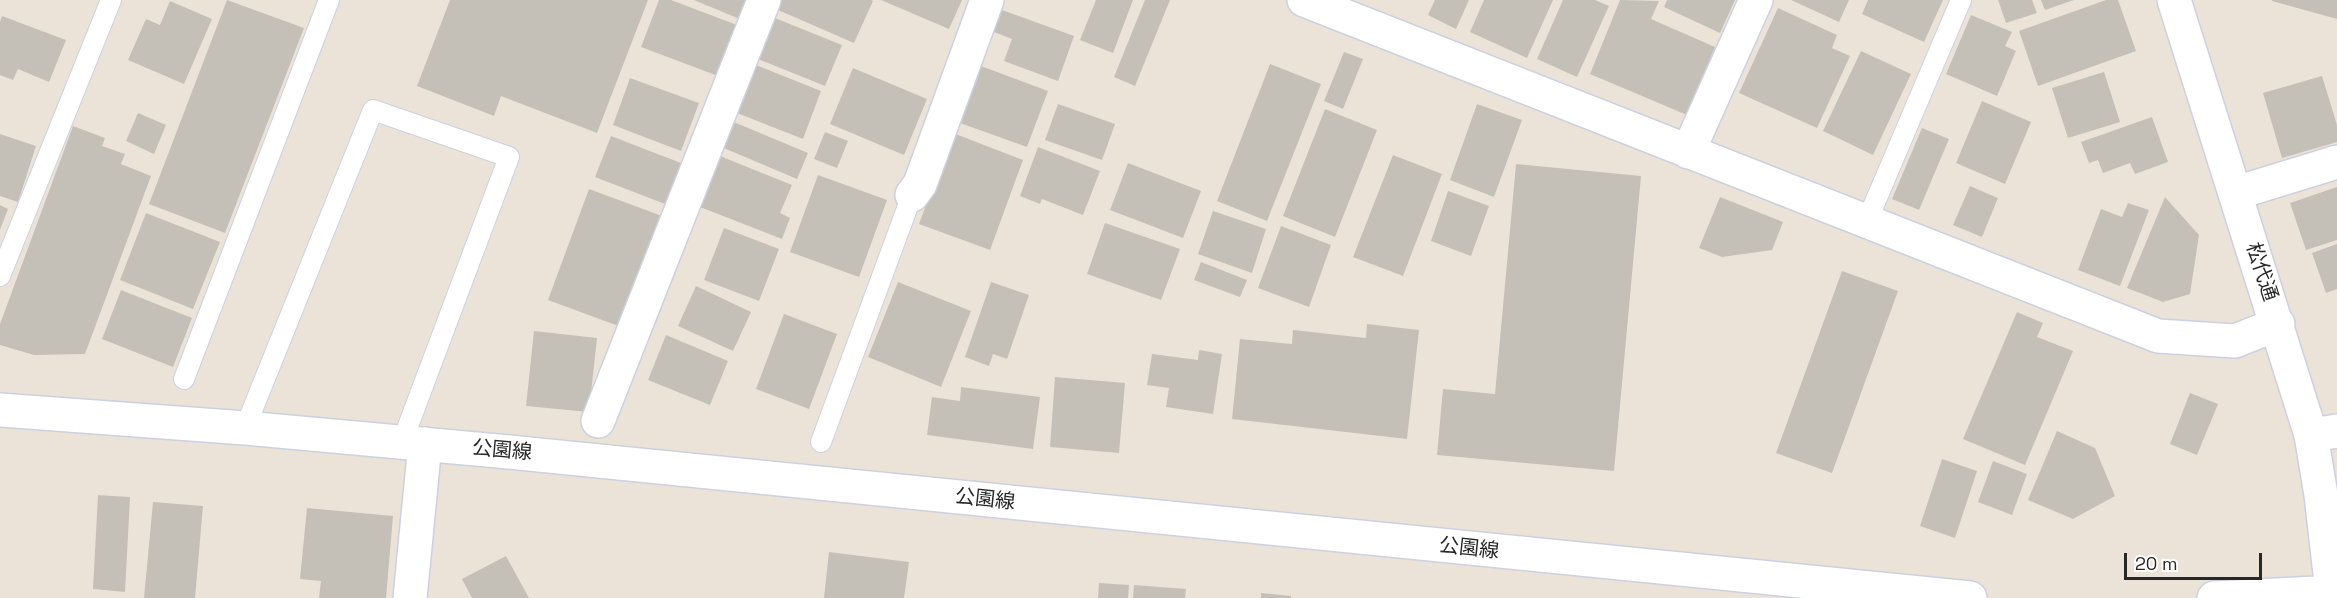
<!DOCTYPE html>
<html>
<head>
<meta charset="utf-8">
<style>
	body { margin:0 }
	#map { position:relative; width:2337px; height:598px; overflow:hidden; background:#ebe3d7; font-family:"Space Grotesk",sans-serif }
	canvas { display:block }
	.scale { position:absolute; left:2124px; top:553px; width:138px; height:27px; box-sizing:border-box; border:3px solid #272727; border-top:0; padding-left:8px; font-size:18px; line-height:21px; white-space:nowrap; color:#272727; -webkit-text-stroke:4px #fff; paint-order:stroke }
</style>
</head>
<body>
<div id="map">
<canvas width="2337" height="598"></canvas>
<div class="scale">20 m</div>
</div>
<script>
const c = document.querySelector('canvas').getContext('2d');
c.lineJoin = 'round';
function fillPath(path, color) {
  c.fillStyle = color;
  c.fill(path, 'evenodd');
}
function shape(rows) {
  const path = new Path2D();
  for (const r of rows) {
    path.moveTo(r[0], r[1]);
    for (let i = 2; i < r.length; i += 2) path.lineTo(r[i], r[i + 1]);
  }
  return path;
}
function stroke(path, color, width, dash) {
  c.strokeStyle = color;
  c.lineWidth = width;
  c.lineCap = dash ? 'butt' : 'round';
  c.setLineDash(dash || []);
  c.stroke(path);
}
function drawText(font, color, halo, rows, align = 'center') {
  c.font = font + ' "Space Grotesk","Noto Sans JP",sans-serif';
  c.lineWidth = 5;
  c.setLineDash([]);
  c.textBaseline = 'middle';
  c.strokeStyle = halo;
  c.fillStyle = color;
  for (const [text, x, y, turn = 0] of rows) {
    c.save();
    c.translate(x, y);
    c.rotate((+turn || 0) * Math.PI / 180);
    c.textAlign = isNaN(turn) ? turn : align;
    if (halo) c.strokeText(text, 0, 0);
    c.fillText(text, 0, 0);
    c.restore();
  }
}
const building = shape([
	[227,0,304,28,225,233,149,204],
	[450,0,648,0,597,133,501,96,494,116,417,86],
	[659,0,671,0,737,25,718,76,641,47],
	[694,0,750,0,742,20],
	[782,0,871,0,873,1,854,43,778,10],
	[881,0,962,0,949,29],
	[1096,0,1133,0,1113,53,1080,40],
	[1145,0,1170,0,1135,86,1114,77],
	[1435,0,1469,0,1456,29,1428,15],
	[1484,0,1553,0,1527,58,1470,32],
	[1563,0,1595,0,1609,6,1577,77,1537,59],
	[1620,0,1659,1,1651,19,1715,47,1687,115,1590,74],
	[1667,0,1735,0,1720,33,1664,7],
	[1791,0,1849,0,1839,22],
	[1868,0,1943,0,1924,42,1862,14],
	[1998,0,2032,0,2037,13,2006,23],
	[2041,0,2074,0,2045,10],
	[2106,0,2118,0,2136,51,2038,86,2019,31],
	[2272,0,2337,0,2337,19,2272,1],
	[170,1,212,19,184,84,128,60,146,19,160,25],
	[1778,8,1837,35,1832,48,1850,56,1817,128,1739,93],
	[1002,10,1074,36,1058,81,1004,61,1012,39,994,32],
	[1971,15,2012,32,2005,46,2016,51,1997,96,1946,74],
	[2,16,66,40,49,82,18,69,13,80,0,75,0,22],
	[770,16,842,45,825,86,753,57],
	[1861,51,1911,74,1873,155,1823,131],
	[1344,52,1363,59,1343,109,1324,101],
	[1270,64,1321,84,1267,221,1217,201],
	[756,65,821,91,803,139,737,113],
	[981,66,1048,91,1027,147,960,123],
	[853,68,927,99,904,155,830,124],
	[2104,72,2120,122,2068,138,2052,88],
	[2322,76,2337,125,2337,142,2282,158,2263,93],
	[630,78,699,103,681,151,613,125],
	[1982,101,2031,122,2005,184,1956,163],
	[1058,104,1115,124,1102,160,1045,140],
	[1477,104,1522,120,1494,197,1450,180],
	[1325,109,1377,130,1335,237,1283,216],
	[138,113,166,125,154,154,126,141],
	[2152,117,2168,162,2135,174,2130,163,2103,173,2098,160,2089,163,2081,142],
	[729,120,808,153,797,179,719,146],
	[73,126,105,138,102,146,125,154,121,164,151,176,85,354,34,355,0,345,0,324],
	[1922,128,1949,139,1919,210,1892,199],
	[825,132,848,141,837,168,814,159],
	[953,133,1023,160,990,250,919,224],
	[0,134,36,146,18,202,0,196],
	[611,136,681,163,665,204,595,177],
	[1038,147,1100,171,1083,215,1042,199,1040,204,1020,196],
	[1393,155,1442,174,1403,276,1353,257],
	[720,156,792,185,780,213,790,218,782,239,700,207],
	[1128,163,1201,191,1183,238,1110,210],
	[1516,164,1641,176,1614,471,1437,455,1443,389,1495,394],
	[818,175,887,200,859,277,790,252],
	[1970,186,1998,198,1982,237,1953,225],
	[2337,187,2337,240,2306,250,2290,203],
	[589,189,662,216,621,327,548,300],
	[1448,191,1489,206,1471,256,1431,241],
	[1720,197,1783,222,1772,250,1722,257,1699,248],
	[2165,197,2199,235,2190,294,2163,302,2127,288],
	[2128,203,2149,210,2120,286,2078,270,2101,209,2122,217],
	[0,205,8,209,0,230],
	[1213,211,1266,229,1252,273,1198,254],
	[146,213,220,242,193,309,120,280],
	[1105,223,1180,249,1161,300,1087,274],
	[1281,226,1331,245,1309,307,1258,288],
	[724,228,779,249,759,301,704,280],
	[2337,244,2337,289,2326,293,2312,253],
	[1201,262,1247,280,1240,297,1194,280],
	[1842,271,1898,291,1832,473,1776,453],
	[898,282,971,311,941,387,868,357],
	[991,282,1029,295,1007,359,993,354,989,366,965,357],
	[696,286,751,312,733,351,678,326],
	[121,290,192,318,173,367,102,339],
	[2017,312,2043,323,2037,337,2073,351,2025,465,1963,439],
	[784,314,837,334,809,409,756,389],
	[1367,324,1419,330,1407,439,1232,419,1240,339,1292,344,1293,330,1366,338],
	[534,331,597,338,589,412,526,406],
	[666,335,728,361,710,405,648,380],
	[1199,350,1222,354,1213,414,1166,407,1169,388,1147,385,1152,354,1198,360],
	[1055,377,1125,383,1119,453,1050,447],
	[961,387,1040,397,1033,449,927,435,932,397,960,401],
	[2190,393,2218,404,2197,455,2170,444],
	[2057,431,2095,448,2115,496,2073,519,2028,500],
	[1942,459,1977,471,1955,538,1920,526],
	[1993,461,2027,474,2012,515,1978,502],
	[98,495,130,497,125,592,93,589],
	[153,502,203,506,195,598,144,598],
	[307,508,393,516,386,598,319,598,321,581,300,579],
	[829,552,909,562,904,598,824,598],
	[506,556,529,598,472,598,462,579],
	[1099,583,1129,585,1128,598,1098,598],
	[1134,585,1186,589,1185,598,1133,598],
	[1261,593,1291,596,1291,598,1261,598]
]);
const lane = shape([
	[1867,221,1961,0],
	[0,276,111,0],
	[184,379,329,0],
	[245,428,373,110,509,157,402,442],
	[821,442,912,195]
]);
const street = shape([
	[1304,0,2158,336,2235,341,2278,324],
	[1688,152,1756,0],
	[2236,193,2337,162],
	[912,195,920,184,987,0],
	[598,421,764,0],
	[2311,435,2337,431],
	[410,598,425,444]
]);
const secondary = shape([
	[2174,0,2311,435,2321,495,2332,592],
	[0,410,245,428,509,452,1970,598],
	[2214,598,2337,592]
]);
const streetNames = [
	["松代通",2261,272,72],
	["公園線",502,451,5],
	["公園線",985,500,6],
	["公園線",1469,549,6]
];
fillPath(building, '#c5c0b7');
stroke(lane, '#cdd0e1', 22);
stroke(street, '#cdd0e1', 36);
stroke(secondary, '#cdd0e1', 36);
stroke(lane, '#fff', 20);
stroke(street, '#fff', 33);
stroke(secondary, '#fff', 33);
drawText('20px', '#272727', '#fff', streetNames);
</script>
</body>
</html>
